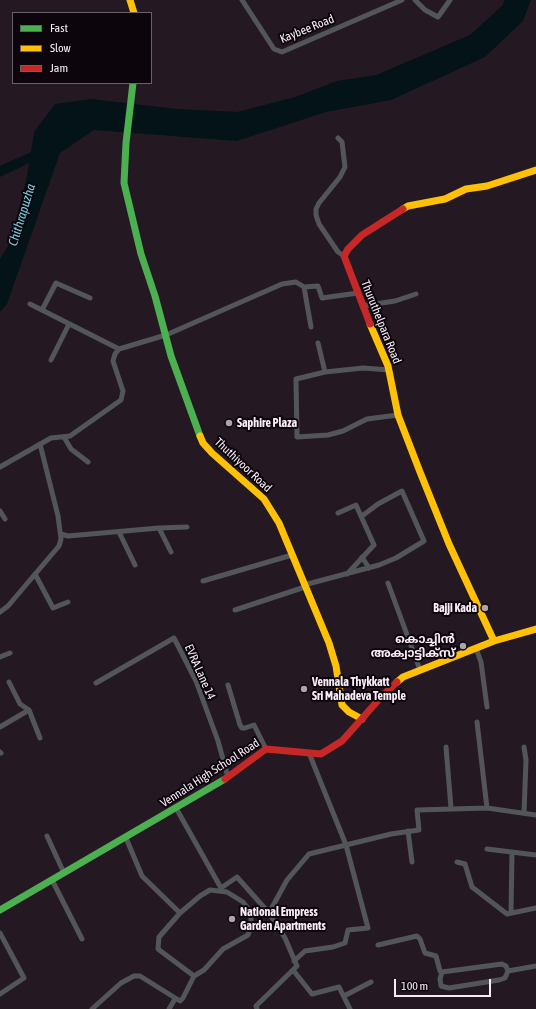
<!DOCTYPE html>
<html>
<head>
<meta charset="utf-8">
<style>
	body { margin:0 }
	#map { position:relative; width:536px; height:1009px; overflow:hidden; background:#241923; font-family:"Asap Condensed",sans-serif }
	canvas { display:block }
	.legend { position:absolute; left:12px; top:12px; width:140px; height:72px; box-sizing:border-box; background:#0c050b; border:1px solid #6b616a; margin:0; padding:5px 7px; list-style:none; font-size:12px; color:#f9ecf8 }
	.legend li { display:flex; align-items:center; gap:8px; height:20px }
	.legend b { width:20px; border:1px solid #6b616a }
	.scale { position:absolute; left:394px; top:979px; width:97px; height:18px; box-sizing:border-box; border:2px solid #f9ecf8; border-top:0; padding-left:5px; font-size:12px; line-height:14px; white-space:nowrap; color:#f9ecf8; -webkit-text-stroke:3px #0c050b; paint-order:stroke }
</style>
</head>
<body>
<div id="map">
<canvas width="536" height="1009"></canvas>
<ul class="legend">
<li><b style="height:5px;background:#4caf50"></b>Fast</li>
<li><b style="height:5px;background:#ffc107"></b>Slow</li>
<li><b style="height:5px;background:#c62828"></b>Jam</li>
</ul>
<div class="scale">100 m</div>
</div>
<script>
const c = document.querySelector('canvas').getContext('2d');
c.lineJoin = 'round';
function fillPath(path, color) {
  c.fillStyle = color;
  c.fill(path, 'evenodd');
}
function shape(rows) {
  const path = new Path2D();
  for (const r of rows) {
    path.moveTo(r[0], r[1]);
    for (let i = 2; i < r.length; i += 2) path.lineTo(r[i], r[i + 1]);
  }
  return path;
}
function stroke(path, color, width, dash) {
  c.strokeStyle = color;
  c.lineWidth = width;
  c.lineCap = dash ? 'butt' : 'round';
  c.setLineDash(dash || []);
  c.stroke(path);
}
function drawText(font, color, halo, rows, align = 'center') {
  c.font = font + ' "Asap Condensed","Noto Sans Malayalam",sans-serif';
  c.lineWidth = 4;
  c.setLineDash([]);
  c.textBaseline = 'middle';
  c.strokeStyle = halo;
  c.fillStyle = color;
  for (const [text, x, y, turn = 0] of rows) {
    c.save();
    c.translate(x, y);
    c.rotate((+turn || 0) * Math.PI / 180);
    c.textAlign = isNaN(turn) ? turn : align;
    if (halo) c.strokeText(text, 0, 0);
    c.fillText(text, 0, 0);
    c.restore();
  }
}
const water = shape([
	[504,0,531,0,523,21,485,57,391,100,326,112,237,141,94,130,60,153,7,304,0,312,0,259,10,243,26,181,29,163,0,177,0,166,31,152,34,132,55,104,91,99,177,109,237,112,295,97,337,81,376,75,470,35,503,5]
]);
const street = shape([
	[242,0,274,49,282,52,402,0],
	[415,0,425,10,438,17,450,0],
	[338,138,342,142,345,167,340,177,319,203,316,209,316,215,319,224,338,252,344,256],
	[304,287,318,286,322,298,358,293],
	[30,304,119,349],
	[362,306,395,301,416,294],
	[42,310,56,283,90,298],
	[318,343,325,372],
	[51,360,69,324],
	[389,370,363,368,325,372,296,379,297,437,328,435,343,431,367,419,398,415],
	[64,437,71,449,88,462],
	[0,467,51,438,70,436,121,400,123,391,113,361,115,354,119,349,166,335,282,284,296,282,304,287,311,327],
	[0,511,5,519],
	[338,513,356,505,374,545,347,574],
	[159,528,187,527],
	[119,532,135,565],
	[61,534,68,536,159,528,171,552],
	[362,557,369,568],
	[35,574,53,608,68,602],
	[203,581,292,555],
	[388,583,420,670],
	[304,585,379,565,396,558,424,541,402,491,378,504,362,516],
	[235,610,305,587],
	[0,612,8,606,59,546,61,539,58,516,40,444],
	[476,648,481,662,487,707],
	[0,657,10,653],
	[9,682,20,704,29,710,40,738],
	[96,683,174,638,196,681,218,741,228,777],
	[228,685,240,725,242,728,245,728,254,725,266,749],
	[477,722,487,808],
	[0,727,29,710],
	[446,747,451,808],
	[524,747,526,760,524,813],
	[0,752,1,753],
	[176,808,221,888,237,877,269,913],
	[408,831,412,862],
	[47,836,64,873],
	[126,838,142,876,180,913,159,937,158,949,194,976],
	[487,849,536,855],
	[457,862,465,864,472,887,507,914,536,908],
	[52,880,82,939],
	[511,913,512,852],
	[0,933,24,978,0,994],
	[378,945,417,936,420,939,425,953,436,956,440,971,442,972,502,964,506,966,508,971,536,966],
	[294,961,305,951,333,947,345,943,348,930,368,928,346,845,309,753],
	[293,970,312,994,339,987,350,1009],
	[442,972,440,979,441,986,449,988,499,980,505,978,508,971],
	[344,996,371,982],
	[92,1009,121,983,134,976,140,976,180,1001,183,998,194,976,204,970,223,949,248,935,251,926,251,912,243,902,227,892,210,890,200,896,180,913],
	[169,1009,175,999],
	[257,1009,256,1006,297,966,285,938,269,913,287,880,309,854,391,834,419,830,417,810,487,808,536,815]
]);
const fast = shape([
	[133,83,126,143,124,183,141,254,155,296,171,356,200,436],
	[0,910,225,779]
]);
const slow = shape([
	[130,0,134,13],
	[403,209,408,206,445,199,466,189,487,186,536,170],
	[370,324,388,366,398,415,420,472,449,544,494,641],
	[200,436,203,443,212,453,264,499,279,523,329,643,336,666,342,705,349,712,362,719],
	[397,682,403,677,494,641,536,629]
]);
const jam = shape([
	[370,324,344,256,348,249,362,235,403,209],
	[225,779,266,749,321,754,342,741,382,696,397,682]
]);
const markers = [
	[229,423,4,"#aea2ad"],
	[485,608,4,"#aea2ad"],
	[463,646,4,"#aea2ad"],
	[304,689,4,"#aea2ad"],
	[232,919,4,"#aea2ad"]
];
const streetNames = [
	["Kaybee Road",307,29,-22],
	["Thuruthelpara Road",381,322,68],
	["Thuthiyoor Road",243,465,43],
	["EVRA Lane 14",200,672,66],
	["Vennala High School Road",210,773,-33]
];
const poiNames = [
	["Saphire Plaza",237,423],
	["Bajji Kada",477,608,"right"],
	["കൊച്ചിൻ",455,639,"right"],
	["അക്വാട്ടിക്സ്",455,653,"right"],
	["Vennala Thykkatt",312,682],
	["Sri Mahadeva Temple",312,696],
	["National Empress",240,912],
	["Garden Apartments",240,926]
];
const waterNames = [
	["Chithrapuzha",22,215,-73]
];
fillPath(water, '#031317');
stroke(street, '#535659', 5);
stroke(fast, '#4caf50', 7);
stroke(slow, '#ffc107', 7);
stroke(jam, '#c62828', 7);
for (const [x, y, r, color] of markers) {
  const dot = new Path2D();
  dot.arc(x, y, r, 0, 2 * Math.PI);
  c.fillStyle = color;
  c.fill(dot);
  stroke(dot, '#0c050b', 1.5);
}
drawText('12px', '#f9ecf8', '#0c050b', streetNames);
drawText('bold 12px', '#f9ecf8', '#0c050b', poiNames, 'left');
drawText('italic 13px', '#77d0e0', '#0c050b', waterNames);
</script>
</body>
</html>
